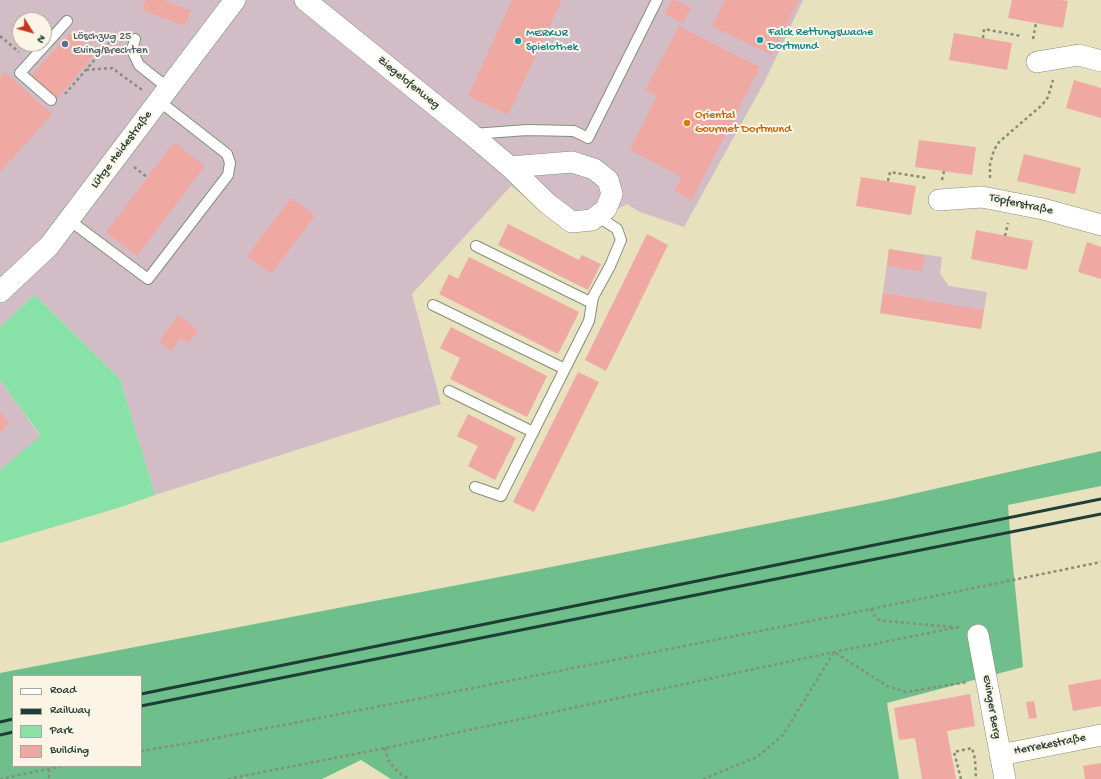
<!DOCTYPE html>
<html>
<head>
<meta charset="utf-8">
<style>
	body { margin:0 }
	#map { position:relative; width:1101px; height:779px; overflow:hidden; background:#e7e1be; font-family:"Gochi Hand",sans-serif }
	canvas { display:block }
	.legend { position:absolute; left:12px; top:675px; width:130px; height:92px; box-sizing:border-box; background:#fcf5e5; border:1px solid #a4ab9e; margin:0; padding:5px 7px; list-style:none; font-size:12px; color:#1f3d34 }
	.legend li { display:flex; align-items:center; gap:8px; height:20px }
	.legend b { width:20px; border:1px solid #a4ab9e }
	.north { position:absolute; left:12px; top:12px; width:40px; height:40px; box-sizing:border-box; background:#fcf5e5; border:1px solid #a4ab9e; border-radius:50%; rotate:127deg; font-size:11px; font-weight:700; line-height:16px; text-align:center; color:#1f3d34 }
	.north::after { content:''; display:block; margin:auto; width:14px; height:18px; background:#c8321e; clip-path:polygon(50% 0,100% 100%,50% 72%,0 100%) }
</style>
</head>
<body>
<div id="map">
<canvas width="1101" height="779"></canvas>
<ul class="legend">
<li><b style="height:5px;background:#fff"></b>Road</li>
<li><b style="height:5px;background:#1f3d34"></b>Railway</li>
<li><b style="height:11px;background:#88e1a6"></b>Park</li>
<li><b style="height:11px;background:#f0a9a2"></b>Building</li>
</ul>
<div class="north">N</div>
</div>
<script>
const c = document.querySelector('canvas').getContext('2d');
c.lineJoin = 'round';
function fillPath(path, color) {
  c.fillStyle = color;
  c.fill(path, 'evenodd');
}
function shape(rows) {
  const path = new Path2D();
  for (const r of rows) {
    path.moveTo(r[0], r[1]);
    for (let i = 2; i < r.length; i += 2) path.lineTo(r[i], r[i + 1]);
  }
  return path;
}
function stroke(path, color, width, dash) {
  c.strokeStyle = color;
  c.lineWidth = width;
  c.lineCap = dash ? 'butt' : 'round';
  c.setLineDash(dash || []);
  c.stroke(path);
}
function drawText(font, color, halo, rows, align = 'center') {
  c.font = font + ' "Gochi Hand",sans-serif';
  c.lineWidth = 4;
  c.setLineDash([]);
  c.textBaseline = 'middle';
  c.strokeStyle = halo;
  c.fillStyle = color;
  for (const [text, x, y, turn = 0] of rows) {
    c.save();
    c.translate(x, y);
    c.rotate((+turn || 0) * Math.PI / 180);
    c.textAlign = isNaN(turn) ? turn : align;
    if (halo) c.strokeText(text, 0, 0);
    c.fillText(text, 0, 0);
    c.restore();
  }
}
const industrial = shape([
	[0,0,803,0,765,81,684,227,640,212,627,204,572,234,511,186,412,294,441,404,155,495,120,379,35,295,0,327],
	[20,20,44,20,44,44,20,44],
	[889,249,942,257,940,274,949,286,987,292,981,329,880,313],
	[0,380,41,437,0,470]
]);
const green = shape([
	[35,295,120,379,155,495,121,507,0,543,0,470,41,436,0,380,0,327]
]);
const forest = shape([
	[1101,451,1101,486,1008,505,1011,546,1023,667,887,703,899,779,391,779,361,760,322,779,246,779,244,778,244,779,0,779,0,673,541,569,886,500],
	[13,676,141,676,141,766,13,766]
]);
const building = shape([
	[146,0,163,0,191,11,185,26,142,10],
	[512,0,562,0,508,115,468,96],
	[672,0,675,0,691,8,683,23,665,14],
	[725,0,799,0,771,55,712,26],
	[1012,0,1061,0,1068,1,1063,28,1008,18],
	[679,26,760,67,692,200,674,191,682,177,630,150,657,96,645,90],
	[70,33,95,54,56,100,30,77],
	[954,33,1012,43,1007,70,949,60],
	[5,72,52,114,0,172,0,77],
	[1074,80,1101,88,1101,118,1066,108],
	[919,140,976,147,972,175,915,167],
	[174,142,205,166,137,256,106,232],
	[1024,154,1081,168,1075,194,1017,181],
	[861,177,916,186,911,215,856,206],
	[291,198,315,216,271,274,247,256],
	[508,224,579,260,582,255,601,264,588,290,498,245],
	[976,230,1033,241,1027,270,971,259],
	[647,234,668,245,606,371,585,360],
	[1087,242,1101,247,1101,279,1078,272],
	[889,249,924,255,922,271,887,266],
	[469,257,579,312,558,354,439,294,449,274,458,279],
	[883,293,984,310,981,329,880,313],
	[178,315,198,331,188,343,181,338,171,351,159,341],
	[451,327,547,376,527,417,450,379,460,358,440,348],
	[578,372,599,382,534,512,513,502],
	[0,412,10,423,0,432],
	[468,414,516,438,495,480,468,466,478,446,457,436],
	[1101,679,1101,706,1073,711,1068,685],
	[970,694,975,726,947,731,956,779,922,779,915,738,899,740,894,708],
	[1034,701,1037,718,1029,719,1026,702],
	[1101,763,1101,779,1085,779,1083,766]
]);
const path = shape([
	[0,36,19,52],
	[983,38,984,29,1021,36],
	[1033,39,1036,23],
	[86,70,112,68,142,90],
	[65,94,117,34],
	[134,167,148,178],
	[990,178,990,164,994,150,999,142,1042,105,1048,97,1053,80],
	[942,180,944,171],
	[888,181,890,172,927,178],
	[1005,236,1008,223],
	[871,609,874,615,877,619,885,621,955,627],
	[385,748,388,760,399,773,409,779],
	[141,751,201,741,412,700,871,609,1101,562],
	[49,769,49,779],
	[0,779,62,766],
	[228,779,385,748,834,652,959,627],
	[703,779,757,757,783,735,834,652,870,675,887,686,906,692,967,682],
	[961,779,954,752,972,748,975,759,976,779]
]);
const service = shape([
	[135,39,132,50,139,65,168,88],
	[51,100,20,73,67,21],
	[473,134,527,130,574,131,588,138,657,0],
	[69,220,148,279,228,175,230,163,227,154,159,101],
	[476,246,592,303],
	[433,305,565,369],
	[449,391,533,432],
	[475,487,501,496,589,321,593,297,610,266,621,240,617,229,597,216]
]);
const minor = shape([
	[305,0,471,134,510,167,548,204,572,222,592,220,606,209,612,194,608,180,594,169,572,162,510,167],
	[1037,62,1079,55,1101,61],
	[939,200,982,197,1043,209,1101,225],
	[0,292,49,246,235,0],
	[978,635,1005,779],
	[1000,755,1101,735]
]);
const rail = shape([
	[141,694,1101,499],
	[141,706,1101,514],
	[0,722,13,719],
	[0,735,13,732]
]);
const markers = [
	[760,40,4,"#0f9aa8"],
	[518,41,4,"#0f9aa8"],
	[65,44,4,"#5c6f8a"],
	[687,123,4,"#e8710a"]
];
const cultureNames = [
	["Falck Rettungswache",768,33],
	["Dortmund",768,47],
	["MERKUR",526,34],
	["Spielothek",526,48]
];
const serviceNames = [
	["Löschzug 25",73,37],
	["Eving/Brechten",73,51]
];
const streetNames = [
	["Ziegelofenweg",408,83,39],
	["Lütge Heidestraße",122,150,-53],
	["Töpferstraße",1021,205,12],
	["Evinger Berg",991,707,80],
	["Herrekestraße",1050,745,-11]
];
const foodNames = [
	["Oriental",695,116],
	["Gourmet Dortmund",695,130]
];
fillPath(industrial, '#d2bdc7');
fillPath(green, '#88e1a6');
fillPath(forest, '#6ebf8b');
fillPath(building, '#f0a9a2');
stroke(service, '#838f79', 12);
stroke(minor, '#838f79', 22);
stroke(path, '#838f79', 2.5, [3, 3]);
stroke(service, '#fff', 10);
stroke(minor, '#fff', 21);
stroke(rail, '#1f3d34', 3);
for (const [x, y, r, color] of markers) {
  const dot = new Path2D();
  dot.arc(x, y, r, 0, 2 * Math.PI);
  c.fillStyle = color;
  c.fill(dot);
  stroke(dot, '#fcf5e5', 1.5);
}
drawText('12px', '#0d838f', '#fcf5e5', cultureNames, 'left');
drawText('12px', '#4e5e75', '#fcf5e5', serviceNames, 'left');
drawText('12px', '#1f3d34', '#fcf5e5', streetNames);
drawText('12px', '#c56008', '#fcf5e5', foodNames, 'left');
</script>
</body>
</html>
